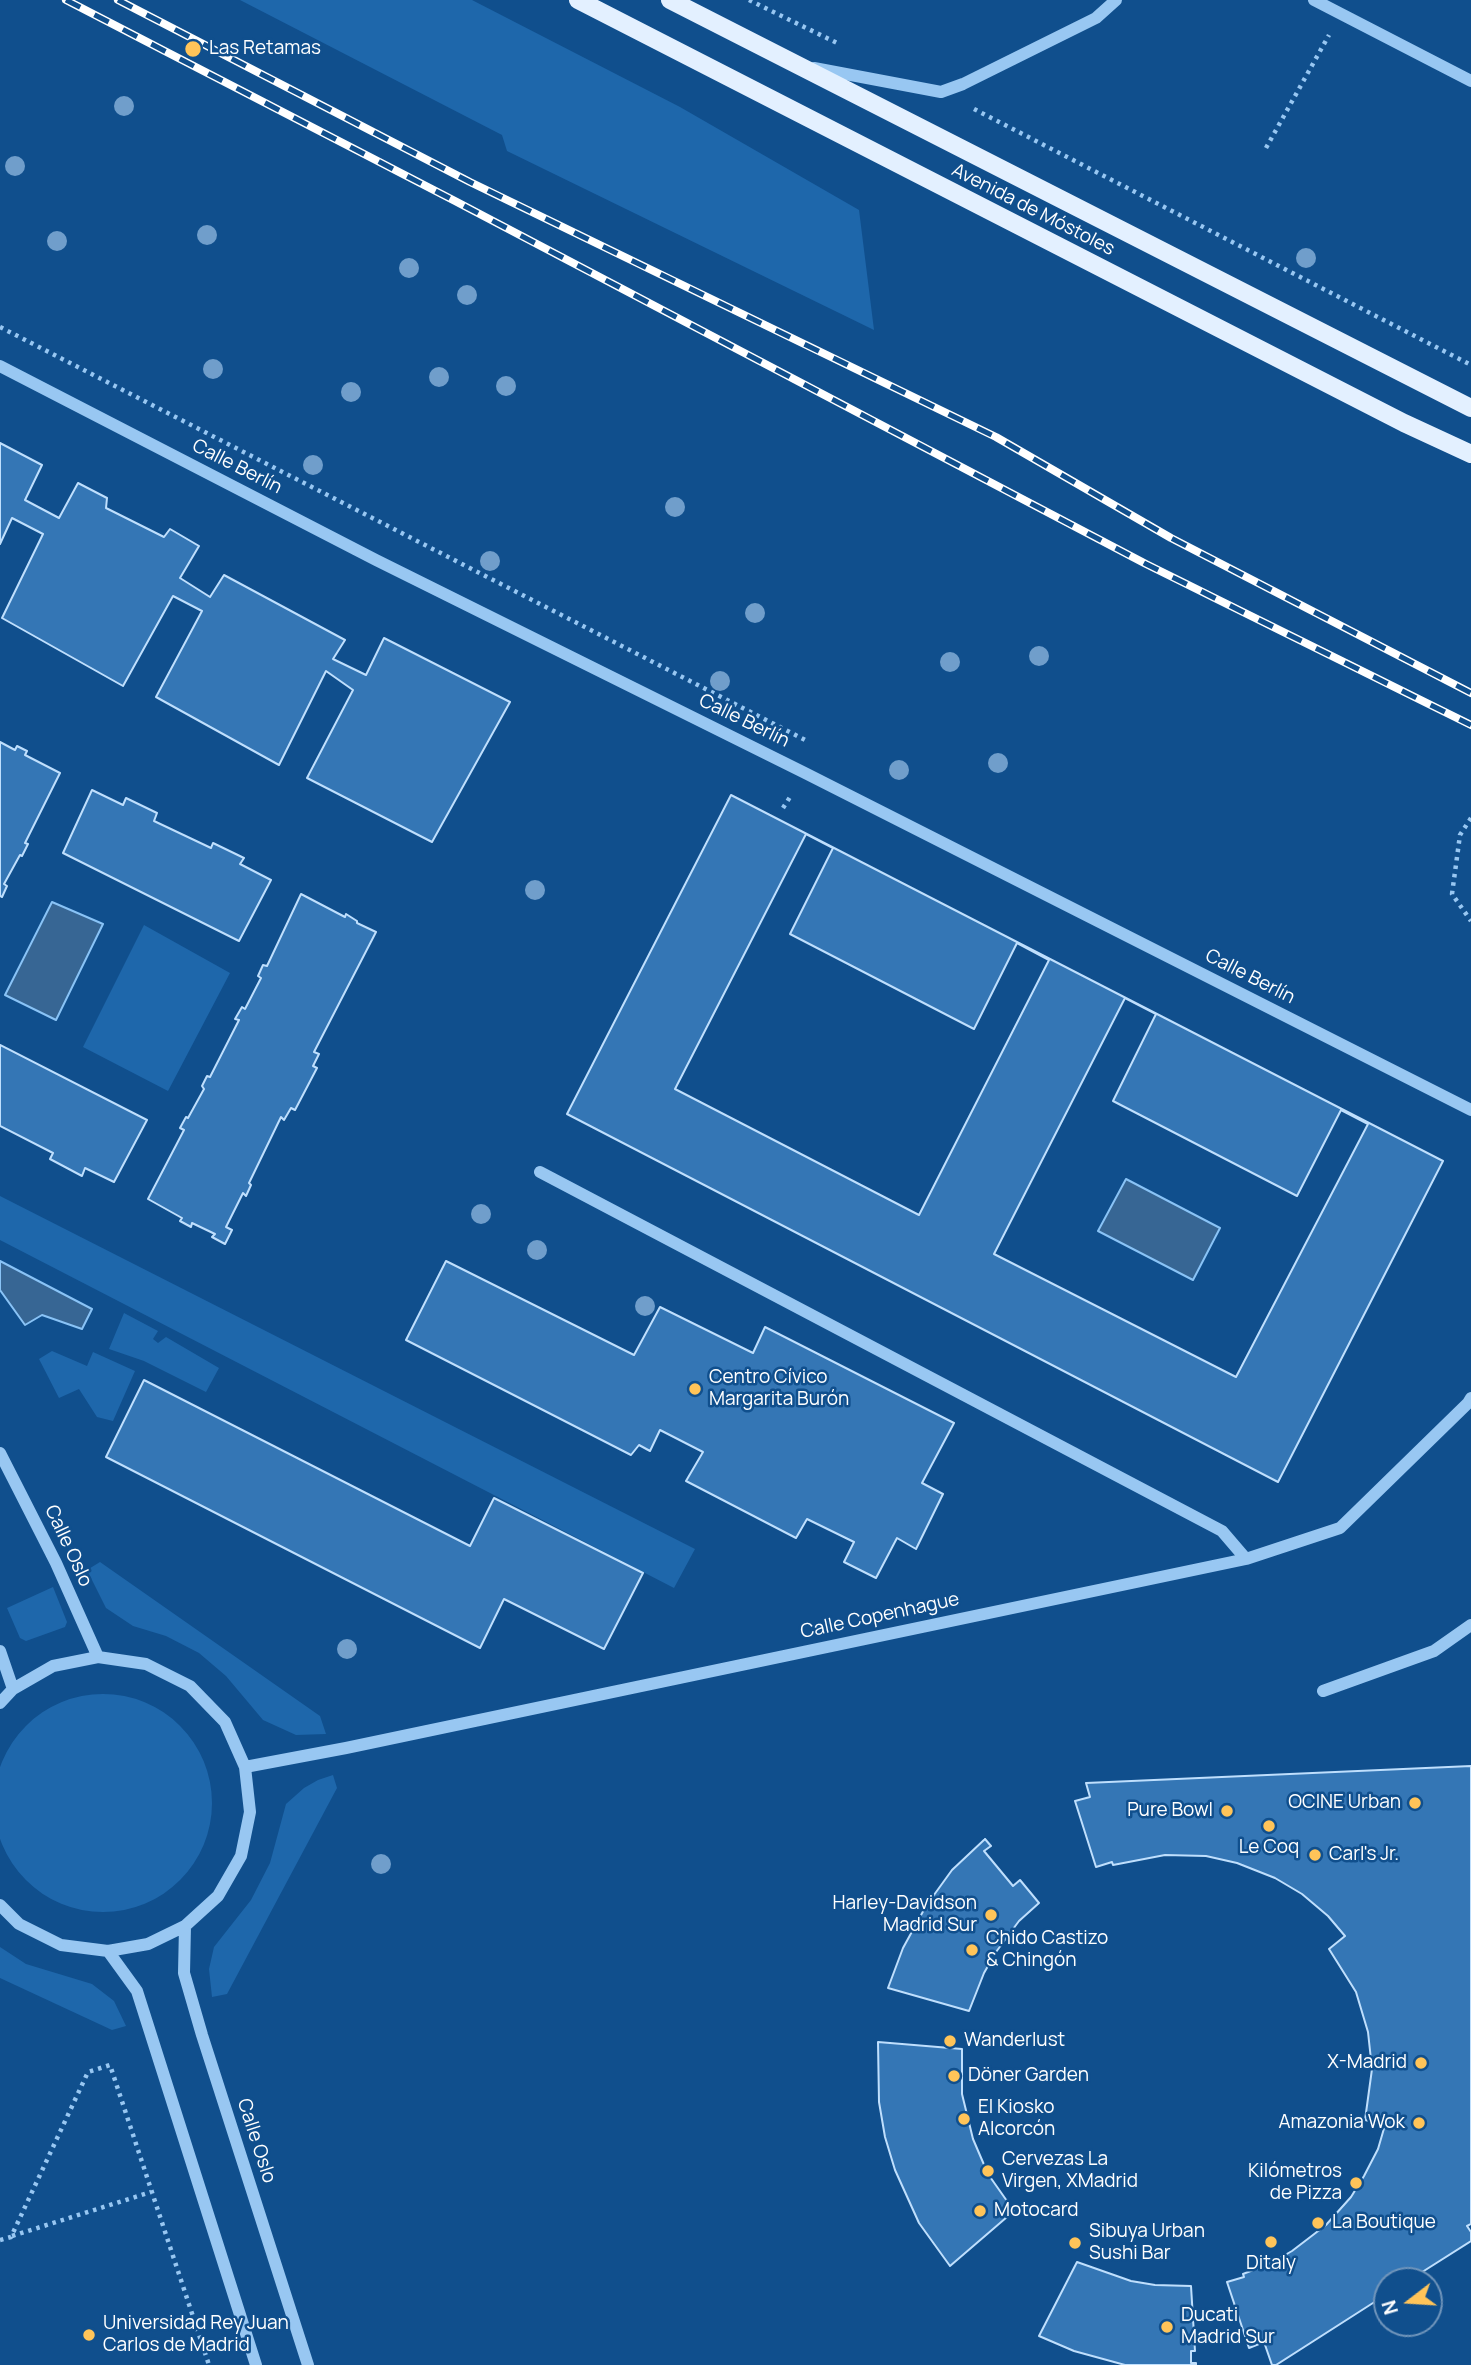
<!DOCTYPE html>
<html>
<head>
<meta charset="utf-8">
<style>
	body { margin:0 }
	#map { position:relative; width:1471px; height:2365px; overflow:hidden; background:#104f8d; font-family:Manrope,sans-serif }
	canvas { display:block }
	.north { position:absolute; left:1373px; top:2267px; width:70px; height:70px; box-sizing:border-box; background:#104f8d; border:2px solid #7095bb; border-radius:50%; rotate:253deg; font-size:19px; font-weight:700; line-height:28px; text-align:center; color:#fff }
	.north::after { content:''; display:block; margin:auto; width:24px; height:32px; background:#ffc459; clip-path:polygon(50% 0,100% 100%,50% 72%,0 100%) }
</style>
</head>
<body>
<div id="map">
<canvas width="1471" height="2365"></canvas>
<div class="north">N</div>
</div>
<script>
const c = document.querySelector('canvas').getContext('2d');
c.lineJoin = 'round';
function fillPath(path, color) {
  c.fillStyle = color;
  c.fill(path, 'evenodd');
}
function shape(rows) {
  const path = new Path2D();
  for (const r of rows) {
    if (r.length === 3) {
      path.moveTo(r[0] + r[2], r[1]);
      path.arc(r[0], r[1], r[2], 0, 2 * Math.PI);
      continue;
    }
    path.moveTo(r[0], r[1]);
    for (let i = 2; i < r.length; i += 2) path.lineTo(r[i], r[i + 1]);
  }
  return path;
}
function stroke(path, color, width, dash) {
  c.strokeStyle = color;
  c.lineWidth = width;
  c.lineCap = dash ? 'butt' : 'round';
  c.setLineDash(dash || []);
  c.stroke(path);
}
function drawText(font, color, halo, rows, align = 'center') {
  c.font = font + ' Manrope,sans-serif';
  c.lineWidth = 5;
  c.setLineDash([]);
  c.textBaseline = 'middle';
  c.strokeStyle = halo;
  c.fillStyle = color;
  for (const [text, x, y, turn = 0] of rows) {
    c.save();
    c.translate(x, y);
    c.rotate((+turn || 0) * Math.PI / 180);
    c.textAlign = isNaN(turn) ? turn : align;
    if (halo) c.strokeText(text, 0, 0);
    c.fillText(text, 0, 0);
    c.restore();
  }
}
const green = shape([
	[240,0,472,0,680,107,859,210,874,330,507,151,502,135],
	[144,925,230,973,168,1091,83,1047],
	[0,1196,695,1549,674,1588,0,1240],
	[124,1313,158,1331,153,1339,158,1343,166,1337,219,1368,206,1392,144,1361,109,1349],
	[52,1351,87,1366,93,1352,135,1371,113,1421,97,1417,79,1389,59,1398,39,1359],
	[100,1562,320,1716,326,1734,296,1735,263,1720,226,1676,199,1653,166,1636,133,1626,106,1608,87,1570],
	[53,1587,67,1622,65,1627,26,1641,20,1638,7,1608],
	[103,1803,109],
	[333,1775,337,1788,227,1994,212,1997,209,1969,214,1947,251,1900,270,1863,286,1804,304,1788,318,1780],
	[0,1947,26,1964,92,1984,114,2001,126,2026,112,2030,0,1978]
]);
const water = shape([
	[52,902,103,924,56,1020,5,995,52,902],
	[1126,1179,1220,1228,1193,1280,1098,1231,1126,1179],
	[0,1261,92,1309,82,1329,42,1315,25,1325,0,1290,0,1261]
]);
const building = shape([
	[0,443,42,465,25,500,59,518,78,483,107,498,106,508,164,537,170,529,199,546,180,578,210,597,224,575,345,640,333,659,366,675,384,638,510,702,432,842,307,778,353,690,326,671,279,765,156,697,202,611,173,596,123,686,2,618,43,534,12,518,0,544,0,443],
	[0,742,15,750,17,746,27,751,25,755,60,773,25,843,28,844,22,856,20,855,4,884,7,886,2,897,0,896,0,742],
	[92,790,123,805,126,798,157,813,154,821,211,848,213,843,244,858,240,864,271,880,239,941,63,853,92,790],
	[731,795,1443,1161,1278,1482,567,1114,731,795],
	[806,834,833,848,790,934,974,1029,1017,943,1049,960,919,1215,675,1089,806,834],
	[1125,998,1156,1014,1113,1101,1297,1196,1341,1110,1368,1124,1236,1377,994,1254,1125,998],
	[301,894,345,917,346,914,357,921,357,923,376,932,314,1052,319,1054,313,1066,317,1068,295,1110,291,1108,284,1120,281,1117,249,1183,251,1185,246,1196,243,1193,226,1227,232,1230,225,1244,212,1237,215,1234,192,1223,191,1227,180,1221,182,1218,148,1199,184,1130,180,1128,186,1117,188,1118,204,1089,202,1086,207,1076,210,1077,239,1020,235,1019,242,1007,245,1009,261,978,258,976,263,965,267,966,301,894],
	[0,1045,147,1120,114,1182,85,1168,82,1176,50,1159,53,1153,0,1126,0,1045],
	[446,1261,634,1355,660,1307,753,1353,765,1327,954,1423,922,1483,943,1494,916,1549,897,1538,876,1578,844,1562,854,1542,807,1519,796,1538,686,1481,703,1452,660,1430,650,1451,639,1445,631,1455,406,1340,446,1261],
	[144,1380,470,1546,494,1498,643,1573,604,1649,504,1599,480,1648,106,1457,144,1380],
	[1471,1766,1471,2224,1467,2226,1471,2232,1471,2241,1408,2281,1387,2281,1387,2294,1276,2365,1272,2365,1264,2342,1249,2348,1227,2282,1244,2277,1243,2274,1271,2263,1292,2251,1326,2225,1351,2197,1364,2176,1378,2149,1385,2125,1365,2120,1372,2069,1368,2032,1356,1992,1329,1949,1345,1936,1328,1916,1302,1894,1275,1878,1237,1863,1206,1856,1165,1855,1113,1865,1112,1862,1096,1867,1075,1801,1090,1797,1086,1783,1471,1766],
	[985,1839,991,1846,984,1851,1013,1886,1020,1880,1039,1903,1019,1921,996,1952,984,1973,969,2011,888,1988,903,1948,926,1906,952,1870,985,1839],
	[878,2042,962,2049,962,2094,973,2139,988,2174,1014,2211,950,2266,919,2223,895,2170,885,2137,879,2102,878,2042],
	[1077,2262,1131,2281,1155,2285,1191,2286,1195,2351,1191,2351,1191,2363,1196,2363,1196,2365,1125,2365,1074,2351,1039,2336,1077,2262]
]);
const path = shape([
	[749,0,837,43],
	[974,109,1471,365],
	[1266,148,1329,35],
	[0,327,809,742],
	[783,808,792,794],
	[1471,818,1460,835,1452,894,1471,921],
	[12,2236,151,2192],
	[0,2240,11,2237,88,2072,110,2065,209,2365]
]);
const minor = shape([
	[1314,0,1471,81],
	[814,68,941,92,963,84,1096,18,1116,0],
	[0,366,376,560,805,773,1471,1110],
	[540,1172,1222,1531,1246,1559],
	[0,1453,56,1563,98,1657],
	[0,1651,13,1689],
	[1323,1691,1434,1651,1471,1625],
	[0,1703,13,1689,53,1666,98,1657,146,1664,190,1686,225,1722,245,1767,250,1812,241,1856,218,1896,185,1926,148,1944,108,1951,61,1945,19,1924,0,1905],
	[245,1767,346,1748,1246,1559,1340,1528,1468,1403,1471,1398],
	[185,1926,184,1973,202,2035,308,2365],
	[108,1951,137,1991,256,2365]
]);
const major = shape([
	[578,0,1404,423,1471,454],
	[670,0,1471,408]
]);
const rail = shape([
	[66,0,455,201,1146,564,1471,725],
	[118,0,470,182,996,437,1171,538,1471,693]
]);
const trees = [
	[124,106],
	[15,166],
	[207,235],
	[57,241],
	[1306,258],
	[409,268],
	[467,295],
	[213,369],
	[439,377],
	[506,386],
	[351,392],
	[313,465],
	[675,507],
	[490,561],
	[755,613],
	[1039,656],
	[950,662],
	[720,681],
	[998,763],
	[899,770],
	[535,890],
	[481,1214],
	[537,1250],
	[645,1306],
	[347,1649],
	[381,1864]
];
const markers = [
	[193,49,9,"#ffc459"],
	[695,1389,7,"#ffc459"],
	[1415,1803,7,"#ffc459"],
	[1227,1811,7,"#ffc459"],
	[1269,1826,7,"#ffc459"],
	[1315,1855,7,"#ffc459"],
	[991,1915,7,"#ffc459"],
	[972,1950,7,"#ffc459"],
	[950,2041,7,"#ffc459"],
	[1421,2063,7,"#ffc459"],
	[954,2076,7,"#ffc459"],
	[964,2119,7,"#ffc459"],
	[1419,2123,7,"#ffc459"],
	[988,2171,7,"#ffc459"],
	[1356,2183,7,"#ffc459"],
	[980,2211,7,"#ffc459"],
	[1318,2223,7,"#ffc459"],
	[1271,2242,7,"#ffc459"],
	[1075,2243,7,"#ffc459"],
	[1167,2327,7,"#ffc459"],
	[89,2335,7,"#ffc459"]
];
const poiNames = [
	["Las Retamas",209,49],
	["Centro Cívico",709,1378],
	["Margarita Burón",709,1400],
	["OCINE Urban",1401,1803,"right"],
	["Pure Bowl",1213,1811,"right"],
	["Le Coq",1269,1848,"center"],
	["Carl's Jr.",1329,1855],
	["Harley-Davidson",977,1904,"right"],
	["Madrid Sur",977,1926,"right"],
	["Chido Castizo",986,1939],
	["& Chingón",986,1961],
	["Wanderlust",964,2041],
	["X-Madrid",1407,2063,"right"],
	["Döner Garden",968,2076],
	["El Kiosko",978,2108],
	["Alcorcón",978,2130],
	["Amazonia Wok",1405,2123,"right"],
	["Cervezas La",1002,2160],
	["Virgen, XMadrid",1002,2182],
	["Kilómetros",1342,2172,"right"],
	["de Pizza",1342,2194,"right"],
	["Motocard",994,2211],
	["La Boutique",1332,2223],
	["Sibuya Urban",1089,2232],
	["Sushi Bar",1089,2254],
	["Ditaly",1271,2264,"center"],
	["Ducati",1181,2316],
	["Madrid Sur",1181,2338],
	["Universidad Rey Juan",103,2324],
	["Carlos de Madrid",103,2346]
];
const streetNames = [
	["Avenida de Móstoles",1033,210,27],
	["Calle Berlín",237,467,27],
	["Calle Berlín",744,721,26],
	["Calle Berlín",1250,977,27],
	["Calle Oslo",68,1546,65],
	["Calle Copenhague",880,1616,-12],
	["Calle Oslo",256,2141,72]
];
fillPath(green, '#1e67ab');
fillPath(water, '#376694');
stroke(water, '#89c3f6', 2);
fillPath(building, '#3476b5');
stroke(building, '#bfdffd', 2);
stroke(path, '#98c7f2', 4.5, [3.5, 5]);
stroke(minor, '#98c7f2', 12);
stroke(major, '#e3f0ff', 18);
stroke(rail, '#fff', 8);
stroke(rail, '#104f8d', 5, [16]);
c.fillStyle = '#709ecb';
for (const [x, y] of trees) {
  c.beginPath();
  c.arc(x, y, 10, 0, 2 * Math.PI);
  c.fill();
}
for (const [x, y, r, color] of markers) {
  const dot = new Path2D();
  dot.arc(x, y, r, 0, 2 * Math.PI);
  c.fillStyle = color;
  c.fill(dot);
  stroke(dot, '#104f8d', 2.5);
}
drawText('19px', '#fff', '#104f8d', poiNames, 'left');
drawText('19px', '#fff', '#104f8d', streetNames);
</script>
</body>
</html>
